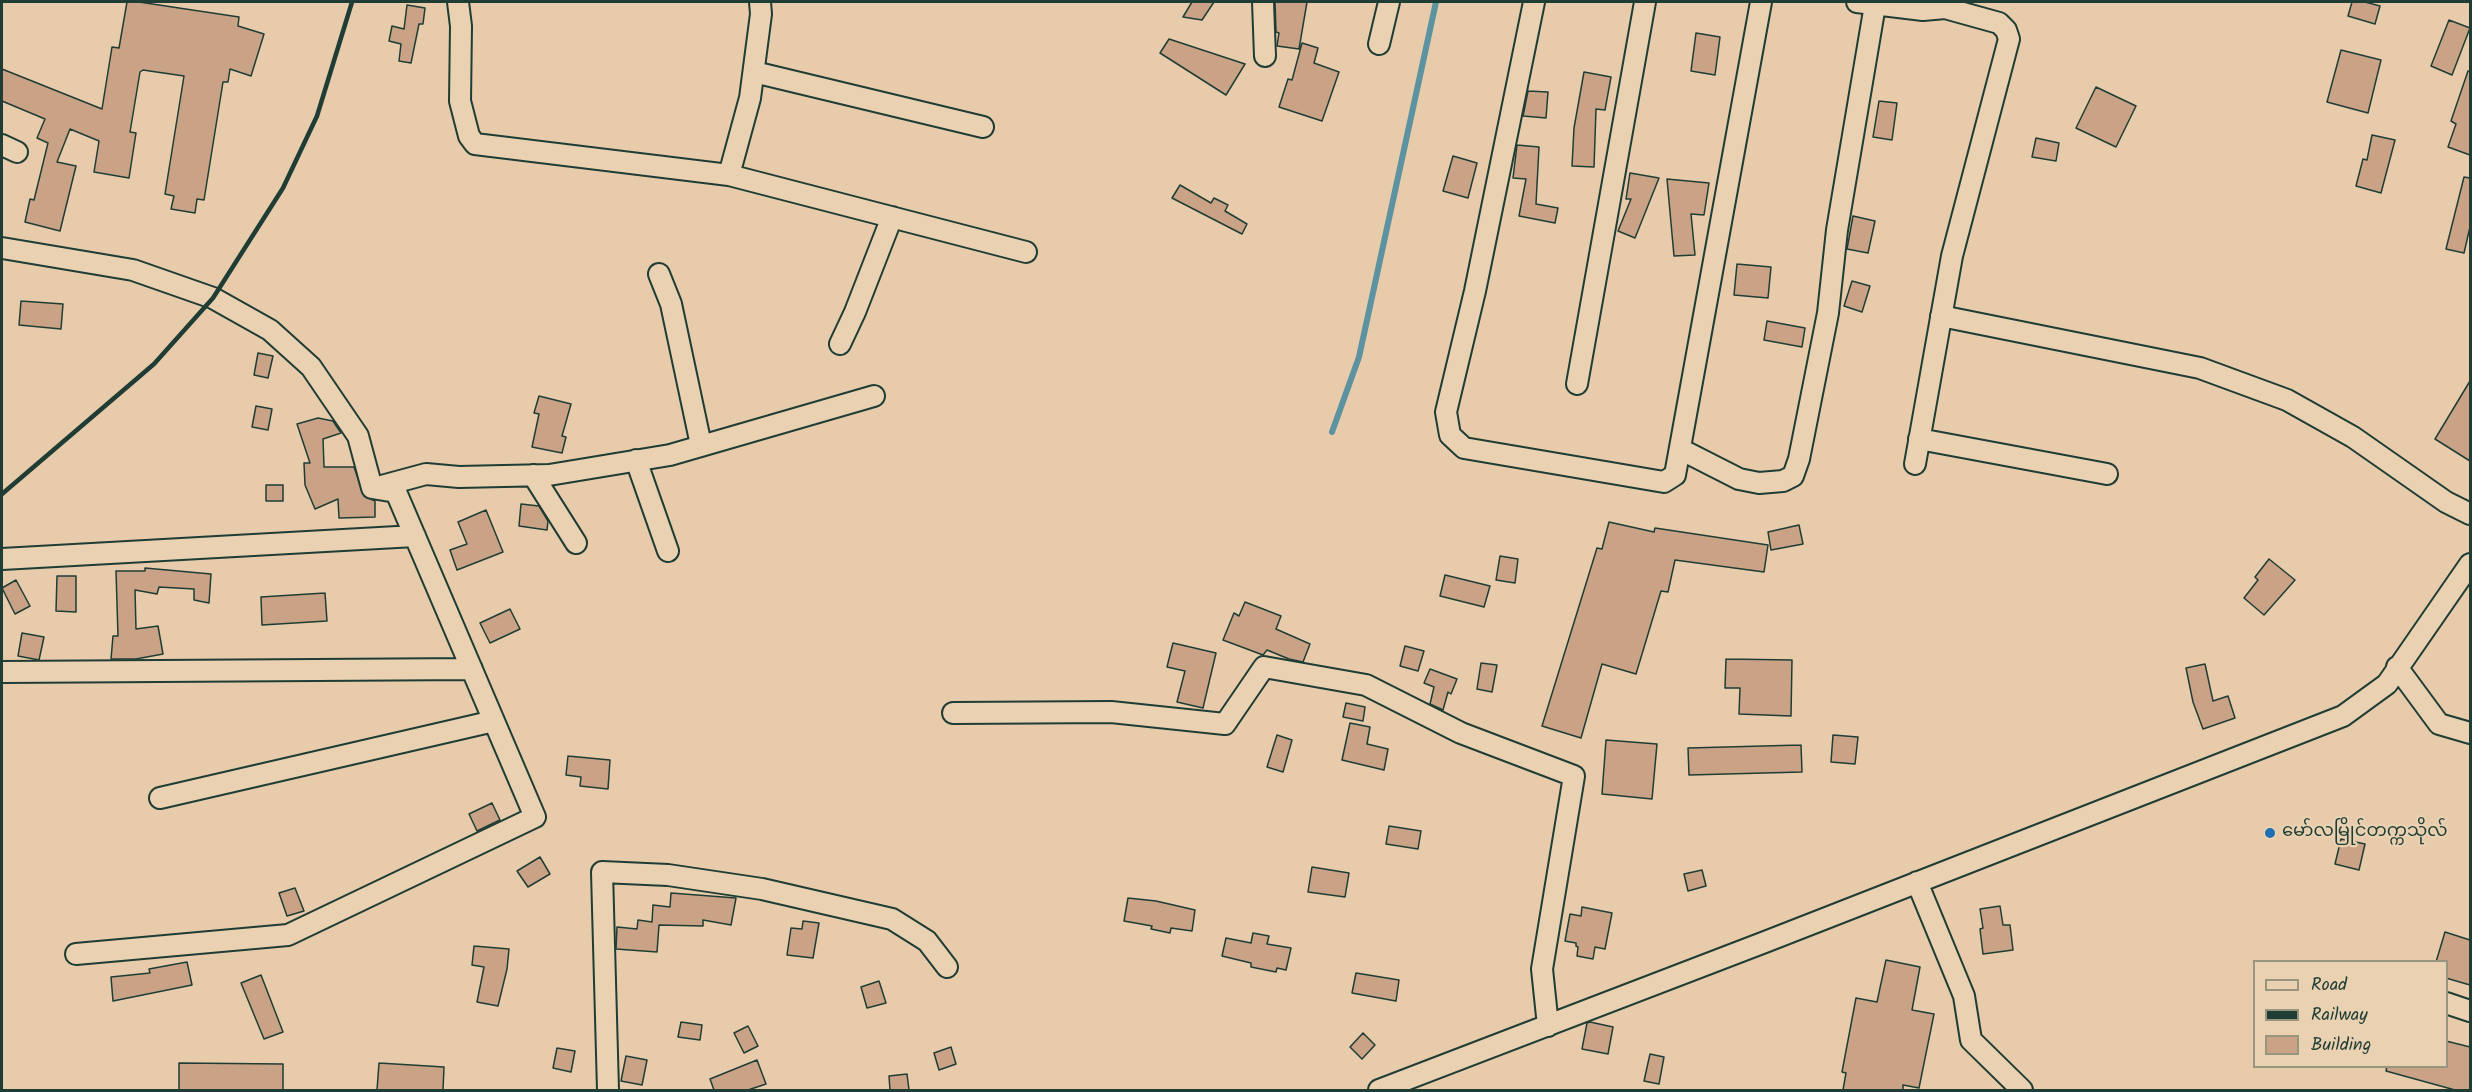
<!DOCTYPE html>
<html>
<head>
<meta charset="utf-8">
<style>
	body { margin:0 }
	#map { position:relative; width:2472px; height:1092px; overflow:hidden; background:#e7cbab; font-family:Kalam,sans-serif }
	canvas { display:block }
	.frame { position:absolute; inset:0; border:3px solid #1f3d34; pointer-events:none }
	.legend { position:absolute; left:2253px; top:960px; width:195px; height:108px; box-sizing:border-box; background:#e9d1b1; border:2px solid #98967f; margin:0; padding:8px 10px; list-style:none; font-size:18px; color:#1f3d34 }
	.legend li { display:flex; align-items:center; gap:12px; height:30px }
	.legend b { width:30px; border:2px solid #98967f }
</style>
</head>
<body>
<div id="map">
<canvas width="2472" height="1092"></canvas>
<div class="frame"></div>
<ul class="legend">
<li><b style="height:8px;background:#e9d1b1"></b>Road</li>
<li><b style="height:8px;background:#1f3d34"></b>Railway</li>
<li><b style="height:16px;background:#caa387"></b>Building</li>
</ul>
</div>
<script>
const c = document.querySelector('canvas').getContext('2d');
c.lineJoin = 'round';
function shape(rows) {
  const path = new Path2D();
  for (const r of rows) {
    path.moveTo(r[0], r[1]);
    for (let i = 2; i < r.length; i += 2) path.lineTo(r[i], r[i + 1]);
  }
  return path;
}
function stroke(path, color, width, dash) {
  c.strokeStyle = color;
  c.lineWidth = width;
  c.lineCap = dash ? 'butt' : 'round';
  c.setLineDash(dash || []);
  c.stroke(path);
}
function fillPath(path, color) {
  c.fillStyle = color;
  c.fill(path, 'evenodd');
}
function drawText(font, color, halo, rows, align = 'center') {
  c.font = font + ' Kalam,"Noto Sans Myanmar",sans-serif';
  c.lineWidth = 4.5;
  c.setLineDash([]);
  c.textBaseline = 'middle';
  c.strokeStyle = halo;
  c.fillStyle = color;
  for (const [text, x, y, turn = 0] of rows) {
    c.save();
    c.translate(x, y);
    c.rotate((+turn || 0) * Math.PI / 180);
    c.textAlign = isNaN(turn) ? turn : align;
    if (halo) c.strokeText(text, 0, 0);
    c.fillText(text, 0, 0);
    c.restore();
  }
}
const stream = shape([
	[1332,432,1359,357,1436,2]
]);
const building = shape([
	[127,2,139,2,239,17,238,26,264,34,251,76,230,69,228,82,223,82,204,200,197,199,195,213,171,209,174,196,165,194,184,76,143,70,140,72,130,132,136,133,129,178,94,172,99,141,70,129,57,162,76,166,60,231,25,222,30,199,34,200,48,143,37,138,45,119,2,101,2,69,102,109,112,47,119,48,127,2],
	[1192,2,1214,2,1202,20,1183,17,1192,2],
	[1275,2,1307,2,1299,49,1277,46,1279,33,1276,32,1275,2],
	[2352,2,2365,2,2380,6,2375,24,2348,16,2352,2],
	[407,5,425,8,423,24,419,24,411,63,399,61,401,44,389,41,392,26,404,29,407,5],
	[2449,20,2470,28,2452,75,2431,66,2449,20],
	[1696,33,1720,37,1715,75,1691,71,1696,33],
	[1169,39,1245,64,1226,95,1160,53,1169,39],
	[1302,43,1318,48,1314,63,1339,72,1322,121,1279,107,1288,79,1292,80,1302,43],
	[2341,50,2381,60,2368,113,2327,102,2341,50],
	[2468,71,2470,71,2470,155,2448,147,2456,124,2451,121,2468,71],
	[1584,72,1611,77,1605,110,1596,109,1594,167,1572,166,1574,128,1584,72],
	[2096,87,2136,106,2116,147,2076,128,2096,87],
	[1528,91,1548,92,1546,118,1523,116,1528,91],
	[1879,101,1897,103,1892,140,1873,137,1879,101],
	[2372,135,2395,140,2381,193,2356,186,2363,159,2367,160,2372,135],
	[2036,138,2059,143,2056,161,2032,157,2036,138],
	[1517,145,1539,147,1536,204,1558,208,1555,223,1519,216,1526,179,1513,178,1517,145],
	[1453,156,1477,163,1468,198,1443,191,1453,156],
	[1630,173,1659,178,1635,238,1618,231,1631,199,1626,199,1630,173],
	[2464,177,2470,178,2470,227,2464,253,2446,249,2464,177],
	[1667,179,1709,183,1704,215,1691,214,1695,255,1674,256,1667,179],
	[1180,185,1211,203,1214,198,1228,205,1225,211,1247,224,1242,234,1172,198,1180,185],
	[1853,216,1875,221,1868,253,1847,249,1853,216],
	[1737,264,1771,267,1768,298,1734,295,1737,264],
	[1852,281,1870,286,1862,312,1844,306,1852,281],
	[21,301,63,304,61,329,19,325,21,301],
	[1767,321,1805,328,1802,347,1764,340,1767,321],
	[258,353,273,356,268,378,254,375,258,353],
	[2470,381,2470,461,2435,439,2470,381],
	[539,396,571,404,562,436,566,437,562,453,532,447,539,414,534,413,539,396],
	[256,406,272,409,268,430,252,427,256,406],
	[318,418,333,421,341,433,323,439,324,467,354,467,364,496,375,501,375,517,339,518,338,499,315,509,305,485,304,463,310,463,297,424,318,418],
	[266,485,283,485,283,501,266,501,266,485],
	[521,504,539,506,548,521,547,530,519,526,521,504],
	[486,510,503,552,457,570,450,550,467,544,458,522,486,510],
	[1609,522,1654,532,1655,528,1768,545,1764,572,1675,560,1668,592,1661,591,1636,674,1602,664,1581,738,1542,726,1597,548,1602,549,1609,522],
	[1799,525,1803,544,1771,550,1768,532,1799,525],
	[1500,556,1518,559,1515,583,1496,580,1500,556],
	[2269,559,2295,580,2264,615,2244,598,2258,580,2255,577,2269,559],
	[145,568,211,574,209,603,194,600,194,589,159,587,157,594,135,590,136,629,158,626,163,654,136,659,111,659,113,636,118,636,116,571,145,571,145,568],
	[1445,575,1490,586,1484,607,1440,596,1445,575],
	[57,576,76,576,76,612,56,611,57,576],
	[16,580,30,606,15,614,2,588,16,580],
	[325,593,327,621,262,625,261,597,325,593],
	[1245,602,1281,616,1276,629,1310,644,1303,662,1289,659,1267,650,1263,655,1223,640,1234,613,1239,616,1245,602],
	[510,609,520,629,490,643,480,623,510,609],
	[22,633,44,637,39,660,18,656,22,633],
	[1173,643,1216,653,1203,708,1177,702,1185,671,1167,667,1173,643],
	[1405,646,1424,651,1418,671,1400,666,1405,646],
	[1726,659,1792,660,1791,716,1739,714,1740,688,1725,688,1726,659],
	[1481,663,1497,665,1492,692,1477,689,1481,663],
	[2205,664,2213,701,2228,696,2235,718,2203,729,2193,702,2186,668,2205,664],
	[1430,669,1457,679,1451,694,1448,692,1443,710,1430,704,1434,687,1424,683,1430,669],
	[1346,703,1365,707,1363,721,1343,717,1346,703],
	[1350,723,1370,727,1367,744,1388,749,1384,770,1342,760,1350,723],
	[1277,735,1292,740,1283,772,1267,767,1277,735],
	[1833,735,1858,737,1855,764,1831,762,1833,735],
	[1606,740,1657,744,1652,799,1602,794,1606,740],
	[1801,745,1802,772,1689,775,1688,748,1801,745],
	[568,756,610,760,608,789,580,786,581,777,566,775,568,756],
	[492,803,500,820,477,831,469,814,492,803],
	[1389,826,1421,831,1418,849,1386,844,1389,826],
	[2341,839,2365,844,2359,870,2335,864,2341,839],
	[540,857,550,874,528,887,517,871,540,857],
	[1312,867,1349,873,1345,897,1308,892,1312,867],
	[1702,870,1706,886,1688,891,1684,874,1702,870],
	[295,888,304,911,287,916,279,893,295,888],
	[671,893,736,898,731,925,703,920,703,926,659,925,657,952,616,949,617,927,637,929,638,920,652,922,653,905,670,907,671,893],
	[1128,898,1156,901,1195,910,1192,931,1171,928,1170,933,1151,929,1152,926,1124,921,1128,898],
	[2000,906,2003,925,2010,925,2013,950,1983,954,1980,929,1983,928,1980,909,2000,906],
	[1582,907,1612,913,1605,949,1595,947,1593,959,1577,956,1578,947,1576,946,1576,943,1565,941,1570,914,1581,916,1582,907],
	[803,921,819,923,813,958,787,955,791,928,802,929,803,921],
	[2445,932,2470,940,2470,985,2446,978,2446,962,2436,962,2445,932],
	[1253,933,1269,936,1267,944,1291,948,1286,970,1277,968,1276,972,1251,967,1251,963,1222,956,1226,938,1251,943,1253,933],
	[474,946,509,949,507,969,498,1006,477,1002,484,967,472,965,474,946],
	[1886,960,1920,967,1912,1010,1934,1014,1919,1088,1903,1085,1903,1090,1843,1090,1846,1073,1842,1072,1856,998,1877,1002,1886,960],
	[187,962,192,985,113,1001,111,977,150,973,149,969,187,962],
	[1356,973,1399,980,1396,1001,1352,993,1356,973],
	[261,975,283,1032,264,1039,241,983,261,975],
	[879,981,886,1003,867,1008,861,987,879,981],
	[681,1022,702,1025,700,1040,678,1037,681,1022],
	[1590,1022,1613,1027,1608,1054,1582,1049,1587,1023,1590,1022],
	[748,1026,758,1046,744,1053,734,1033,748,1026],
	[1363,1033,1375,1045,1362,1059,1350,1047,1363,1033],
	[2446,1041,2470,1047,2470,1090,2455,1090,2386,1071,2387,1066,2446,1066,2446,1041],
	[951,1047,956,1064,939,1070,934,1053,951,1047],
	[557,1048,575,1051,571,1072,553,1068,557,1048],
	[1650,1054,1664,1057,1659,1084,1644,1081,1650,1054],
	[626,1056,647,1060,642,1085,621,1081,626,1056],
	[757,1060,766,1084,748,1090,714,1090,710,1079,757,1060],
	[179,1063,283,1064,283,1090,179,1090,179,1063],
	[379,1063,444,1067,443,1090,377,1090,379,1063],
	[907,1074,909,1090,890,1090,889,1076,907,1074]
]);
const minor = shape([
	[458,2,461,26,460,101,469,136,475,144,729,175,1026,252],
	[1263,2,1265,56],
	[1534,2,1475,291,1446,412,1450,435,1464,448,1664,482,1675,475,1761,2],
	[1857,2,1923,10,1945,8,1949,2],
	[1379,44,1389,2],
	[754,72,983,127],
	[2,145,17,152],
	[729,175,750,98,761,14,760,2],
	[2,248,133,270,213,298,270,330,311,367,358,436,372,488,396,492,535,817,288,935,76,954],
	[659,274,671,304,701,445],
	[1941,316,2200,368,2287,400,2353,437,2446,502,2470,514],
	[840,344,855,312,892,217],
	[1577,384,1645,2],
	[1919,439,2107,474],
	[1680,449,1739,479,1759,483,1783,481,1793,476,1799,459,1828,313,1837,230,1875,5],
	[636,460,668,551],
	[1915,464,1952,256,2009,39,2006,30,1999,23,1945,8],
	[533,475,576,543],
	[378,487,426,474,459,477,549,475,670,455,874,396],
	[2,559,415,536],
	[2397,667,2439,724,2470,733],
	[2,672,472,669],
	[953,713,1111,712,1225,724,1264,667,1366,685,1461,733,1574,776,1542,969,1548,1026],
	[160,798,494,721],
	[1917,882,1964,996,1971,1040,2022,1090],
	[2446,1003,2470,1011],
	[608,1090,602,872,668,875,762,889,892,919,927,941,947,967],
	[1379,1090,1765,942,2343,716,2387,684,2470,564]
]);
const rail = shape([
	[2,494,154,364,213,298,283,188,317,116,352,2]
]);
const markers = [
	[2270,833,6,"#1f6fb2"]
];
const poiNames = [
	["မော်လမြိုင်တက္ကသိုလ်",2282,833]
];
stroke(stream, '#5d92a0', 6);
fillPath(building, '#caa387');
stroke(building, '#1f3d34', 1.5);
stroke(minor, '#1f3d34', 24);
stroke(minor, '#e9d1b1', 20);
stroke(rail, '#1f3d34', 4.5);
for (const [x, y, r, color] of markers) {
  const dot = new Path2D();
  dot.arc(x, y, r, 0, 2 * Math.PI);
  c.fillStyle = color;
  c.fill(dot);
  stroke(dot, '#e9d1b1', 2);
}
drawText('18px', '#1f3d34', '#e9d1b1', poiNames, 'left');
</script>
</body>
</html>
